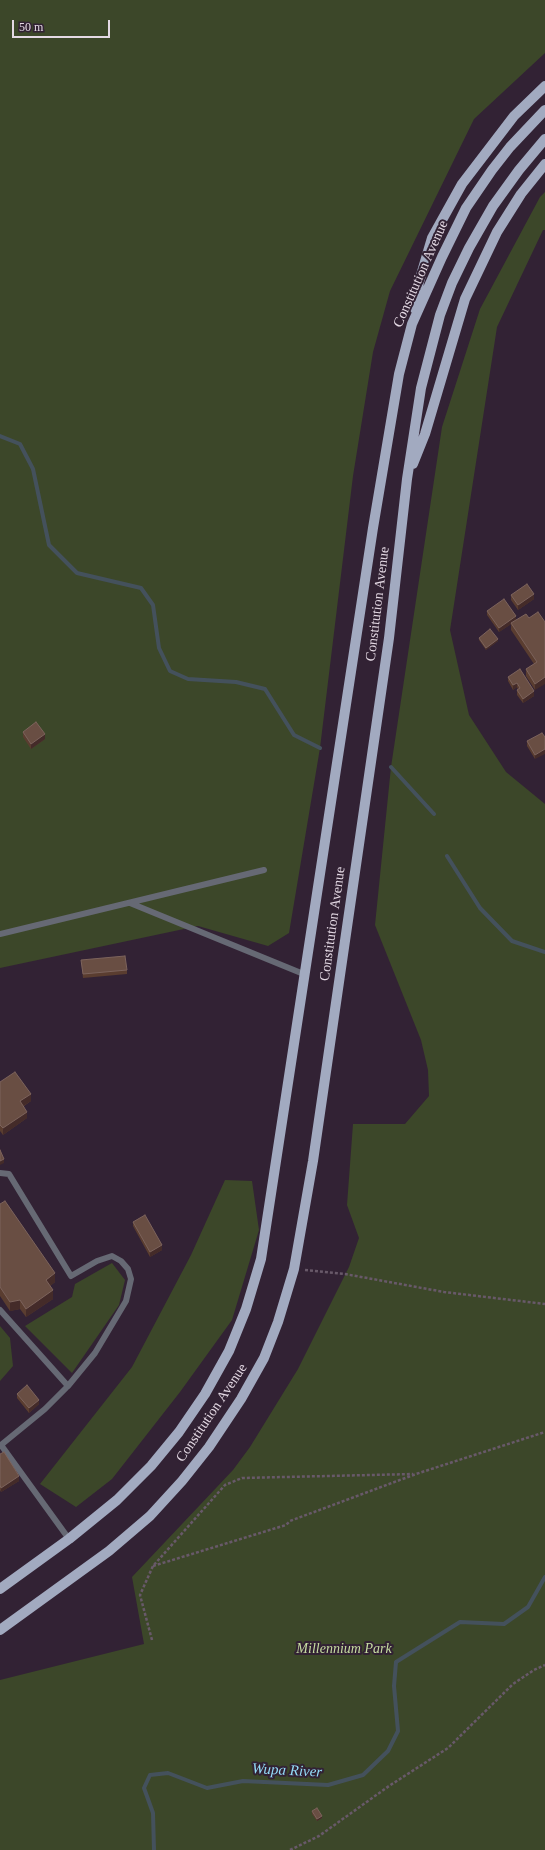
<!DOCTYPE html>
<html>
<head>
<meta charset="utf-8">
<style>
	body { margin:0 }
	#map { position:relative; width:545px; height:1850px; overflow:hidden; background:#322234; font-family:"Times New Roman",serif }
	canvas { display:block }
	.scale { position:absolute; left:12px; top:20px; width:98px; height:18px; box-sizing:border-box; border:2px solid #e4d9e4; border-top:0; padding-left:5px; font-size:12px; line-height:14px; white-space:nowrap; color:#e4d9e4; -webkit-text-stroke:3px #322234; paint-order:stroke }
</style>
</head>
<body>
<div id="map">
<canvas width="545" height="1850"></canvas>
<div class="scale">50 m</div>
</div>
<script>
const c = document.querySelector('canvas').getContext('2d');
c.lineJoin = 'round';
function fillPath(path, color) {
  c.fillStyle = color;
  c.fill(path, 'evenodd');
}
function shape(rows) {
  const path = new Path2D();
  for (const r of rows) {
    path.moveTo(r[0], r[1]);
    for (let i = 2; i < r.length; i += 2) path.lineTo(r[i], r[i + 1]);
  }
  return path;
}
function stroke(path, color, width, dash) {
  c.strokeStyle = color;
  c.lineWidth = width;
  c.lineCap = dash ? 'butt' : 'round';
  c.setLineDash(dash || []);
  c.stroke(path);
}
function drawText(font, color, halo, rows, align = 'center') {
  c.font = font + ' "Times New Roman",serif';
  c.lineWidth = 4;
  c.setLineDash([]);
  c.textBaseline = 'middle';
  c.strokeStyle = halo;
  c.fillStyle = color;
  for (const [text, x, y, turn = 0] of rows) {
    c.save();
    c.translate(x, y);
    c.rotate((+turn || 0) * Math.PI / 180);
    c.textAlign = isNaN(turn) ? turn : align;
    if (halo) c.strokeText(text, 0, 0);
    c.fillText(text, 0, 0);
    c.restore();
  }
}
const green = shape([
	[0,0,545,0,545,53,474,119,390,291,373,352,353,476,320,748,289,933,268,946,198,926,0,968],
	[545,192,545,230,543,230,497,327,450,630,469,715,506,772,545,804,545,1850,0,1850,0,1680,144,1644,132,1577,233,1470,250,1447,298,1369,349,1267,359,1238,347,1205,353,1124,405,1124,429,1096,428,1070,421,1040,375,925,391,767,442,427,480,309,540,197],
	[225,1180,252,1181,259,1230,232,1320,180,1392,112,1479,76,1507,40,1484,132,1367,191,1255],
	[112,1263,125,1280,119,1305,72,1373,25,1326,72,1297,75,1284],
	[0,1326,10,1338,13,1366,0,1381]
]);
const stream = shape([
	[0,436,20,444,33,469,49,545,77,573,141,588,153,605,159,648,170,671,188,679,236,682,265,689,294,735,320,748],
	[391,767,434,814],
	[447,856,480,908,512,941,545,952],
	[154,1850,153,1813,144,1788,150,1775,168,1773,207,1788,243,1781,328,1785,363,1775,388,1751,398,1731,394,1686,396,1662,460,1622,504,1624,528,1607,545,1577]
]);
const path = shape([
	[305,1270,345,1274,444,1292,545,1304],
	[153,1566,286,1525,290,1521,416,1474,545,1432],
	[152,1640,140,1595,153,1566,225,1485,242,1478,413,1474],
	[290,1850,319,1836,389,1786,448,1748,513,1684,534,1670,545,1665]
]);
const service = shape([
	[130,903,306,975],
	[0,934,264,870],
	[0,1173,9,1174,71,1276,97,1261,112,1256,121,1261,128,1269,131,1279,126,1301,95,1353,68,1386,0,1310],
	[68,1386,45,1409,1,1445,69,1539]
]);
const primary = shape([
	[415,309,419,282,432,238,462,184,514,116,545,86],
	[413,464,425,434,465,299,497,232,521,194,545,164],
	[0,1589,69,1539,117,1500,151,1466,179,1432,205,1394,229,1351,246,1309,261,1259,373,528,399,374,412,324,442,257,466,208,492,170,510,147,545,110],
	[0,1630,109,1551,150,1516,182,1481,209,1447,241,1399,264,1358,278,1322,294,1269,313,1161,389,638,407,479,421,388,440,315,452,283,469,248,493,206,519,170,545,139]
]);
const wall = shape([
	[511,595,534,599,518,610,511,600],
	[487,611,516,620,529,618,545,622,535,690,526,676,526,669,534,664,511,630,511,624,499,632,487,615],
	[479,638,498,641,486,650,479,640],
	[508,677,534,696,523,703,517,695,517,690,518,690,517,687,513,690,508,681],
	[23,732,45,739,31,749,23,737],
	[545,737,535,759,527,746,527,741],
	[81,960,127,970,127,974,83,978],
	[0,1082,31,1101,24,1106,27,1118,3,1135,0,1131],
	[0,1204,55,1282,50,1286,53,1299,26,1317,20,1309,10,1311,0,1296],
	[133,1222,162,1250,150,1257,133,1226],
	[17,1394,39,1404,29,1413,17,1398],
	[0,1454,19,1481,1,1492,0,1490],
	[312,1811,322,1818,317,1821,312,1814]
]);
const shadedWall = shape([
	[534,594,534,599,518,610,518,605],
	[516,616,516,621,499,632,499,628],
	[498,639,498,641,486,650,486,648],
	[545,677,545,684,535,690,535,684],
	[517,683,517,687,513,690,513,685],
	[534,691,534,696,523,703,523,699],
	[45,734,45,739,31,749,31,744],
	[545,749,545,754,535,759,535,755],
	[31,1094,31,1101,20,1108,20,1101],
	[27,1112,27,1118,3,1135,3,1128],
	[4,1159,4,1163,0,1165,0,1161],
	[162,1245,162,1250,150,1257,150,1252],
	[55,1273,55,1282,46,1289,46,1280],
	[53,1290,53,1299,26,1317,26,1309],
	[20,1300,20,1309,10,1311,10,1302],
	[39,1400,39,1404,29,1413,29,1408],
	[19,1476,19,1481,1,1492,1,1488],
	[322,1816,322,1818,317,1821,317,1819]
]);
const building = shape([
	[527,584,534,594,518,605,511,595,527,584],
	[504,599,516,616,499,628,487,611,504,599],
	[538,612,545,622,545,677,535,684,526,669,537,662,511,623,526,614,529,618,538,612],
	[490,629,498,639,486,648,479,638,490,629],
	[520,669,534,691,523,699,517,690,520,688,517,683,513,685,508,677,520,669],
	[36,722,45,734,31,744,23,732,36,722],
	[542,733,545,737,545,749,535,755,527,741,542,733],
	[125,956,127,970,83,974,81,960,125,956],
	[15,1072,31,1094,20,1101,27,1112,3,1128,0,1125,0,1082,15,1072],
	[0,1150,4,1159,0,1161,0,1150],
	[5,1201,55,1273,46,1280,53,1290,26,1309,20,1300,10,1302,0,1287,0,1204,5,1201],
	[145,1215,162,1245,150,1252,133,1222,145,1215],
	[27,1385,39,1400,29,1408,17,1394,27,1385],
	[4,1452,19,1476,1,1488,0,1485,0,1454,4,1452],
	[317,1808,322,1816,317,1819,312,1811,317,1808]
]);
const streetNames = [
	["Constitution Avenue",421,274,-66],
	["Constitution Avenue",378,604,-83],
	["Constitution Avenue",333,924,-82],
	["Constitution Avenue",212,1413,-56]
];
const parkNames = [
	["Millennium Park",344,1649]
];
const waterNames = [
	["Wupa River",287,1771,3]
];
fillPath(green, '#3c4729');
stroke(stream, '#44515c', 4);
stroke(path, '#685969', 2.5, [3, 2]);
stroke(service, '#666974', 6);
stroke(primary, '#a2aac0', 10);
fillPath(wall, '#5a3d30');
fillPath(shadedWall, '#442b29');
fillPath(building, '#694e43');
stroke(building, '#7c635c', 1);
drawText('14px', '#e4d9e4', '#322234', streetNames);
drawText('italic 14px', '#c6dca1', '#322234', parkNames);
drawText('italic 15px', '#94dbf8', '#322234', waterNames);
</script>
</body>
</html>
